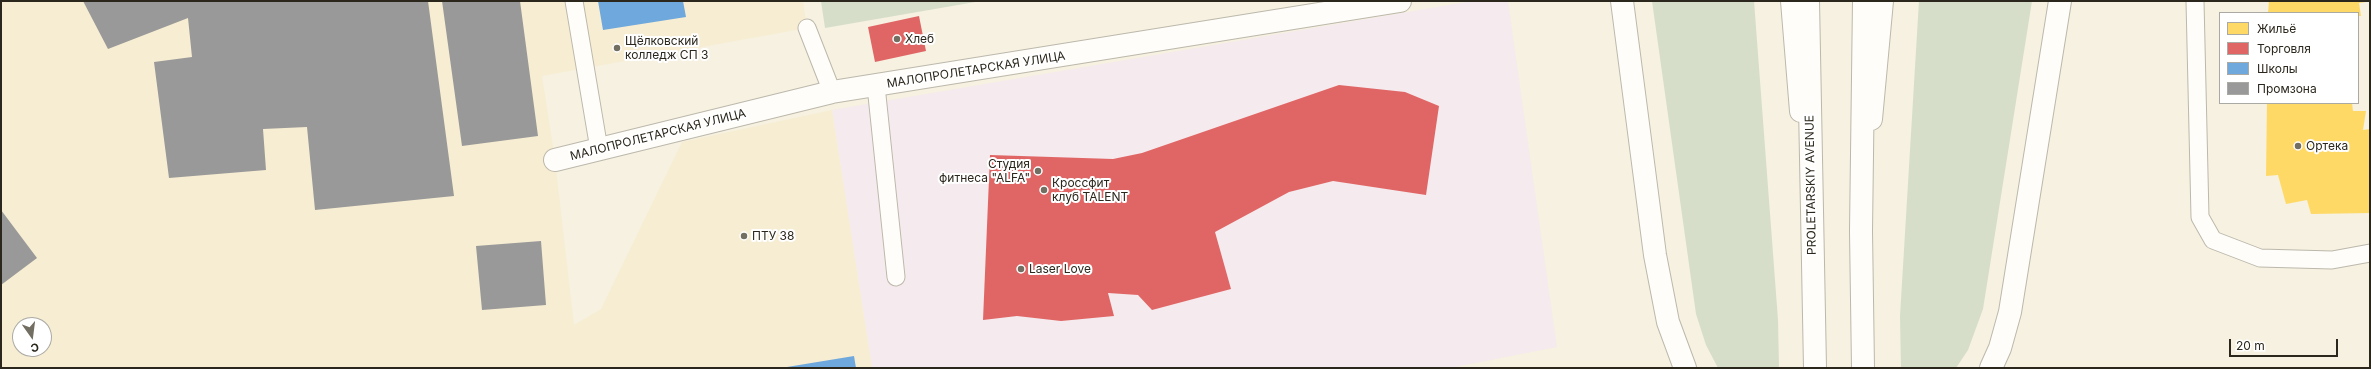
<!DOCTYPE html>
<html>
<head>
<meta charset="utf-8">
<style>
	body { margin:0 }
	#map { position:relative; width:2371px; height:369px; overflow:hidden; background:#f6f1e0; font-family:Inter,sans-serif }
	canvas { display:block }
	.frame { position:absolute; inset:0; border:2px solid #2b271c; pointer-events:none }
	.legend { position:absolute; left:2219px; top:12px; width:140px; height:92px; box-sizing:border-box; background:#fff; border:1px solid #aaa9a4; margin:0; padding:5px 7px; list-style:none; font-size:12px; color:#2b271c }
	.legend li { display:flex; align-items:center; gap:8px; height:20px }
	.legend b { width:20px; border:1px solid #aaa9a4 }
	.north { position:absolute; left:12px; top:317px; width:40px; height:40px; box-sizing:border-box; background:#fff; border:1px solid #aaa9a4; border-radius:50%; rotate:166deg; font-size:11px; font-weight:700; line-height:16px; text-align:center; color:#2b271c }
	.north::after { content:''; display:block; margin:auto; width:14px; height:18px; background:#726e61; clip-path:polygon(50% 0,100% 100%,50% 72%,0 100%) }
	.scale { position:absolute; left:2229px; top:339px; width:109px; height:18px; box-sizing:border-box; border:2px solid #2b271c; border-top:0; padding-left:5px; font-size:12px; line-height:14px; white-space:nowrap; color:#2b271c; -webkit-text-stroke:3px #fff; paint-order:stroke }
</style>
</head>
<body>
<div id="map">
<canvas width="2371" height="369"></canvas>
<div class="frame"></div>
<ul class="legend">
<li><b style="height:11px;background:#ffd966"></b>Жильё</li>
<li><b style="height:11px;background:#e06666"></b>Торговля</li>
<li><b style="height:11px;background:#6fa8dc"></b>Школы</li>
<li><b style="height:11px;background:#999"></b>Промзона</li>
</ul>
<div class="north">С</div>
<div class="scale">20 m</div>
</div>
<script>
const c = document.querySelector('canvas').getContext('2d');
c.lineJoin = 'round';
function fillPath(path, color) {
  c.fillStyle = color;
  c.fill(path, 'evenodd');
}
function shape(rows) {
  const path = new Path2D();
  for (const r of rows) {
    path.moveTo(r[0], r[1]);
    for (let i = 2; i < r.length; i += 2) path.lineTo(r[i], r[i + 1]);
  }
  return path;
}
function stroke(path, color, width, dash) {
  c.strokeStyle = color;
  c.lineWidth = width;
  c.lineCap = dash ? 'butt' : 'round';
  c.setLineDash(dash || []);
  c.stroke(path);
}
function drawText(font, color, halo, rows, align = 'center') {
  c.font = font + ' Inter,sans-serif';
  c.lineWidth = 4;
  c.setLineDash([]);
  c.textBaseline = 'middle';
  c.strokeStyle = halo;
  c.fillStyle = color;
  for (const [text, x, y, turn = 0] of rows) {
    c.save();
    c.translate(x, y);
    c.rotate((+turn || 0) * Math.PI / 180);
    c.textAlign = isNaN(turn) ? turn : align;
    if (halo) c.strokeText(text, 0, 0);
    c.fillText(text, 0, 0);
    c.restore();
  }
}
const commercial = shape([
	[1472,1,1508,1,1557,347,1450,368,872,368,832,110]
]);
const built = shape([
	[1,1,803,1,807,28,542,76,555,160,574,325,601,309,682,142,832,110,872,368,1,368],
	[20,325,44,325,44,349,20,349]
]);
const green = shape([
	[821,1,981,1,825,28],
	[1652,1,1754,1,1778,320,1779,368,1718,368,1706,345,1696,314],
	[1919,1,2032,1,1983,309,1968,350,1956,368,1901,368,1900,316]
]);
const homes = shape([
	[2269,1,2366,1,2366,2,2359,3,2361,16,2358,16,2358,13,2268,13],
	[2267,103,2352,103,2353,111,2366,111,2363,130,2370,129,2370,213,2311,214,2307,200,2286,204,2278,175,2266,176]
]);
const shops = shape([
	[919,16,926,51,875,62,868,27],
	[1339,85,1405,92,1439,106,1426,195,1333,181,1289,192,1215,232,1231,289,1152,310,1138,295,1108,293,1114,316,1061,321,1017,316,983,320,990,155,1113,159,1142,153]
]);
const schools = shape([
	[598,1,683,1,686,17,603,30],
	[854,356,856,368,787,368,787,367]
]);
const industry = shape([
	[83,1,428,1,454,196,315,210,307,127,263,129,266,170,169,178,154,62,192,57,188,18,108,49],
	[442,1,520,1,538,136,462,146],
	[1,210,37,258,1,285],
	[541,241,546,305,482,310,476,246]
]);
const service = shape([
	[574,1,599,149],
	[2195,1,2200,217,2213,240,2260,258,2332,260,2370,253],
	[807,28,832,92],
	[876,86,896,277]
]);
const minor = shape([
	[555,160,832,92,1400,1]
]);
const secondary = shape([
	[1622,1,1655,255,1668,322,1685,368],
	[1792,1,1801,111],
	[1871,119,1882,1],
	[1991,368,2000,348,2010,312,2060,1]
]);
const primary = shape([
	[1808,1,1815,368],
	[1863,368,1861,231,1864,1]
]);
const markers = [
	[897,39,4,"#726e61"],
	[617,48,4,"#726e61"],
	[2298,146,4,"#726e61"],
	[1038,171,4,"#726e61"],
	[1044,190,4,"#726e61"],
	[744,236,4,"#726e61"],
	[1021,269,4,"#726e61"]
];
const poiNames = [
	["Хлеб",905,39],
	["Щёлковский",625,41],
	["колледж СП 3",625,55],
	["Ортека",2306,146],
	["Студия",1030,164,"right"],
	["фитнеса \"ALFA\"",1030,178,"right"],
	["Кроссфит",1052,183],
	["клуб TALENT",1052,197],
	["ПТУ 38",752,236],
	["Laser Love",1029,269]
];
const streetNames = [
	["МАЛОПРОЛЕТАРСКАЯ УЛИЦА",976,70,-9],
	["МАЛОПРОЛЕТАРСКАЯ УЛИЦА",658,135,-14],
	["PROLETARSKIY AVENUE",1811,185,-91]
];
fillPath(commercial, '#f5eaed');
fillPath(built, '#f7edd2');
fillPath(green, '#d6dec9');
fillPath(homes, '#ffd966');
fillPath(shops, '#e06666');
fillPath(schools, '#6fa8dc');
fillPath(industry, '#999');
stroke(service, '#bcb8ab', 19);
stroke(minor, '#bcb8ab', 24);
stroke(secondary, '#bcb8ab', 24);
stroke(primary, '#bcb8ab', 24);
stroke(service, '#fefdfa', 17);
stroke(minor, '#fefdfa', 22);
stroke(secondary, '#fefdfa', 22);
stroke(primary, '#fefdfa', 22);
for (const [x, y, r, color] of markers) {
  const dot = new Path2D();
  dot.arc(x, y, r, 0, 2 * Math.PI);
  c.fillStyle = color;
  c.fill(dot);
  stroke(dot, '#fff', 1.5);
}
drawText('12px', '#2b271c', '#fff', poiNames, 'left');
drawText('12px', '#2b271c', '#fff', streetNames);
</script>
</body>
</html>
